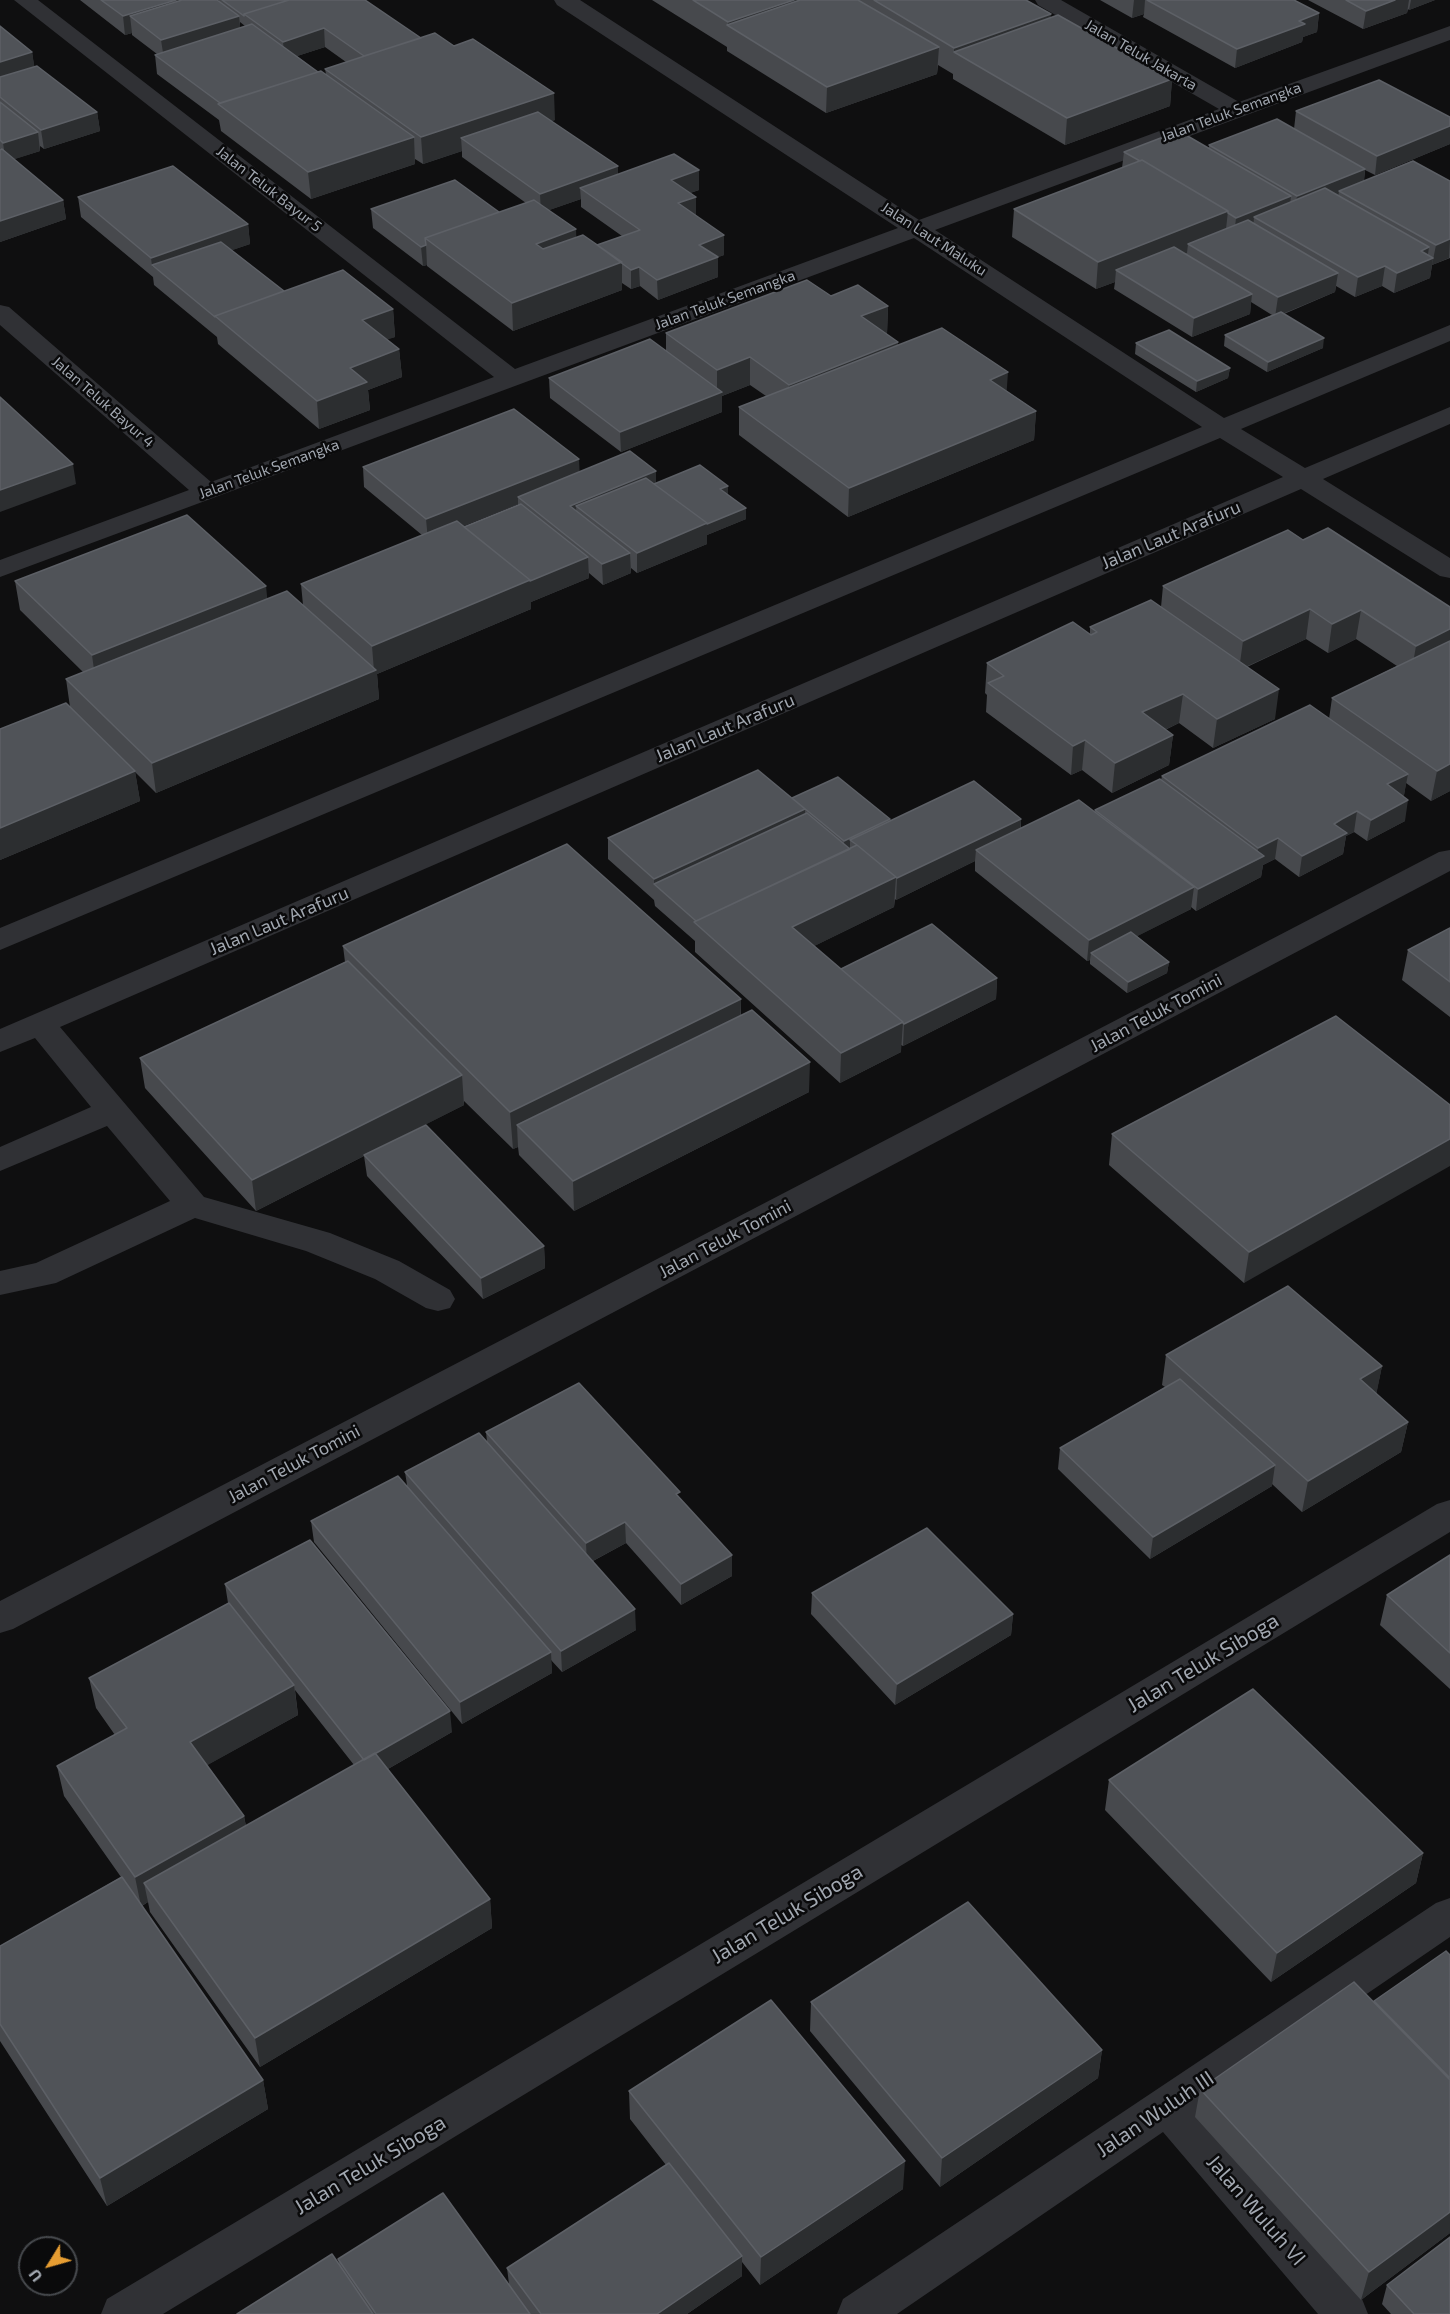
<!DOCTYPE html>
<html>
<head>
<meta charset="utf-8">
<style>
	body { margin:0 }
	#map { position:relative; width:1450px; height:2314px; overflow:hidden; background:#0f0f10; font-family:"Exo 2",sans-serif }
	canvas { display:block }
	.north { position:absolute; left:18px; top:2236px; width:60px; height:60px; box-sizing:border-box; background:#0a0a0b; border:2px solid #46494d; border-radius:50%; rotate:233deg; font-size:16px; font-weight:700; line-height:24px; text-align:center; color:#a1a7b0 }
	.north::after { content:''; display:block; margin:auto; width:21px; height:27px; background:#e69d32; clip-path:polygon(50% 0,100% 100%,50% 72%,0 100%) }
</style>
</head>
<body>
<div id="map">
<canvas width="1450" height="2314"></canvas>
<div class="north">U</div>
</div>
<script>
const c = document.querySelector('canvas').getContext('2d');
c.lineJoin = 'round';
function shape(rows) {
  const path = new Path2D();
  for (const r of rows) {
    path.moveTo(r[0], r[1]);
    for (let i = 2; i < r.length; i += 2) path.lineTo(r[i], r[i + 1]);
  }
  return path;
}
function fillPath(path, color) {
  c.fillStyle = color;
  c.fill(path, 'evenodd');
}
function stroke(path, color, width, dash) {
  c.strokeStyle = color;
  c.lineWidth = width;
  c.lineCap = dash ? 'butt' : 'round';
  c.setLineDash(dash || []);
  c.stroke(path);
}
function drawText(font, color, halo, rows, align = 'center') {
  c.font = font + ' "Exo 2",sans-serif';
  c.lineWidth = 5;
  c.setLineDash([]);
  c.textBaseline = 'middle';
  c.strokeStyle = halo;
  c.fillStyle = color;
  for (const [text, x, y, turn = 0] of rows) {
    c.save();
    c.translate(x, y);
    c.rotate((+turn || 0) * Math.PI / 180);
    c.textAlign = isNaN(turn) ? turn : align;
    if (halo) c.strokeText(text, 0, 0);
    c.fillText(text, 0, 0);
    c.restore();
  }
}
const minor = shape([
	[14,0,38,0,515,369,898,228,557,5,554,0,580,0,919,220,1219,109,1038,5,1035,0,1061,0,1239,102,1450,26,1450,40,935,230,1224,418,1450,325,1450,341,1241,429,1305,468,1450,407,1450,424,1323,479,1450,558,1450,578,1440,576,1301,489,60,1027,204,1197,330,1233,399,1261,450,1290,455,1299,450,1308,438,1311,426,1308,375,1279,306,1251,195,1218,56,1283,0,1295,0,1271,36,1263,170,1201,107,1126,0,1171,0,1147,91,1107,35,1038,0,1052,0,1029,1283,477,1220,438,0,950,0,928,1202,427,914,238,0,577,0,560,189,490,0,325,0,305,9,307,211,482,494,377,14,0],
	[1450,850,1450,871,13,1629,0,1633,0,1601,1439,852,1450,850],
	[1450,1500,1450,1532,163,2314,101,2314,107,2299,1437,1504,1450,1500],
	[1450,1898,1450,1937,1197,2110,1362,2299,1368,2314,1318,2314,1163,2132,897,2314,837,2314,843,2299,1436,1903,1450,1898]
]);
const wall = shape([
	[80,0,217,0,219,1,219,0,365,0,421,38,555,120,551,121,618,166,618,174,699,190,690,193,696,197,696,216,724,255,718,257,718,277,658,300,640,286,631,289,622,283,622,290,513,331,427,266,427,265,423,266,373,228,371,209,499,212,526,203,462,157,462,151,423,164,415,159,415,164,311,199,221,131,219,120,157,74,155,55,157,54,132,35,132,33,125,35],
	[240,22,245,26,245,27,240,28],
	[325,47,346,62,325,69,326,74,318,72,297,56],
	[581,199,581,207,622,236,597,245,576,237,549,210],
	[652,0,1026,0,1051,18,1172,79,1170,106,1065,145,953,79,953,74,938,65,937,74,826,113,727,51,727,47],
	[1100,0,1294,0,1319,13,1317,32,1303,37,1302,42,1235,68,1143,17,1144,14,1132,18],
	[1308,0,1435,0,1409,10,1408,9,1407,13,1363,29],
	[0,26,32,52,34,66,97,112,100,131,44,149,40,146,40,151,14,159,63,200,66,219,0,242],
	[1296,111,1450,117,1450,144,1375,175,1365,170,1364,181,1450,181,1450,258,1432,265,1430,278,1394,293,1382,286,1355,297,1336,286,1335,292,1284,314,1323,348,1267,372,1224,346,1225,335,1272,315,1251,302,1250,314,1192,337,1114,289,1115,282,1096,289,1012,237,1014,209,1122,168,1124,152,1209,148,1209,145,1294,129],
	[78,197,248,224,250,244,232,250,284,291,393,309,395,337,387,339,399,349,402,377,368,390,370,410,319,429,218,344,217,337,154,285,153,277,81,217],
	[831,296,888,306,887,334,898,342,898,345,1007,391,1036,411,1034,440,848,517,739,435,739,407,766,396,750,385,722,396,722,412,621,452,550,398,549,378,666,351,666,333],
	[1136,343,1230,368,1228,378,1196,392,1135,354],
	[363,467,579,471,656,471,656,483,728,495,746,508,746,519,707,535,707,544,637,573,631,568,631,573,603,585,589,573,589,578,531,602,531,609,377,674,379,699,156,793,135,772,140,801,0,860,0,729,70,707,66,679,83,672,20,610,15,581,268,598,303,605,301,584,422,535,364,487],
	[518,504,518,505,464,527,463,526],
	[1303,540,1450,607,1450,791,1431,801,1406,783,1404,795,1403,796,1405,821,1367,841,1354,832,1346,836,1343,854,1299,877,1275,859,1263,865,1261,877,1196,911,1191,907,1191,909,1137,936,1169,962,1167,973,1127,993,1090,964,1090,960,1087,961,975,871,975,861,896,900,895,899,894,907,814,946,841,969,997,978,996,999,903,1046,901,1045,901,1052,840,1083,695,952,695,941,655,906,654,900,608,859,608,838,792,798,890,819,890,821,1021,819,1021,828,1095,812,1095,810,1161,780,1162,776,1329,719,1332,698,1397,666,1356,639,1328,653,1306,639,1247,667,1275,719,1213,748,1179,723,1165,730,1173,735,1169,765,1112,793,1082,770,1071,775,986,712,987,695,985,693,987,663,1090,634,1090,627,1161,607,1163,586],
	[1450,928,1450,1017,1402,980,1408,950],
	[343,946,741,999,741,1015,809,1092,574,1211,519,1155,518,1147,513,1149,464,1101,464,1105,400,1137,544,1246,545,1268,483,1299,367,1176,364,1156,256,1211,145,1088,140,1058,345,962],
	[1450,1105,1244,1283,1109,1165,1112,1134],
	[1166,1355,1382,1366,1376,1394,1408,1422,1401,1452,1302,1512,1272,1484,1272,1486,1150,1559,1058,1469,1060,1448,1165,1387,1162,1385],
	[486,1432,680,1498,732,1576,681,1605,626,1543,593,1561,636,1630,562,1672,551,1660,552,1673,462,1724,314,1542,311,1521,407,1485,405,1472,487,1442],
	[1450,1555,1450,1689,1380,1625,1387,1595],
	[225,1584,452,1732,388,1769,490,1899,492,1928,260,2067,150,1912,148,1902,142,1906,263,2080,268,2109,107,2206,0,2041,0,1946,121,1877,64,1796,57,1766,115,1735,96,1708,89,1678,228,1603],
	[295,1690,354,1765,246,1826,244,1816,207,1765,298,1715],
	[812,1593,1013,1614,1011,1635,895,1705,811,1614],
	[1109,1780,1423,1853,1416,1883,1271,1982,1105,1810],
	[1450,1955,1450,2233,1361,2300,1195,2117,1200,2089,1373,2002,1374,2001],
	[811,2002,1102,2050,1098,2078,940,2187,810,2031],
	[629,2091,903,2189,760,2285,742,2262,742,2276,687,2314,237,2314,339,2264,338,2259,509,2284,507,2268,666,2165,630,2119],
	[1387,2285,1450,2314,1391,2314,1382,2304]
]);
const shadedWall = shape([
	[176,0,210,0,130,16,132,33,125,35,123,16],
	[794,0,843,0,728,26,728,22],
	[1134,0,1145,0,1144,14,1132,18],
	[1395,0,1409,0,1407,13,1363,29,1366,11],
	[1411,0,1435,0,1409,10],
	[1319,13,1317,32,1303,37,1302,42,1235,68,1237,49,1299,21],
	[1051,14,1049,40,954,52,954,48],
	[239,16,241,35,164,59,161,40],
	[324,28,325,47,285,60,283,42],
	[939,47,937,74,826,113,827,87],
	[32,52,35,70,0,81,0,62],
	[1172,79,1170,106,1065,145,1067,118],
	[554,93,555,120,474,147,461,138,462,151,423,164,421,137],
	[97,112,100,131,44,149,41,130],
	[1450,126,1450,144,1375,175,1377,156],
	[38,132,40,151,6,162,3,143],
	[414,137,415,164,311,199,308,172],
	[618,166,618,186,580,188,581,199,541,213,540,194],
	[1365,169,1363,188,1339,191,1338,198,1294,215,1297,196],
	[699,170,699,190,672,199,671,180],
	[1291,196,1289,215,1254,217,1253,230,1234,237,1236,218],
	[696,197,696,216,678,203],
	[63,200,66,219,0,242,0,221],
	[1228,211,1225,238,1188,244,1187,253,1128,277,1116,270,1115,282,1096,289,1098,262],
	[248,224,250,244,163,274,152,266,151,258],
	[576,229,577,257,537,272,536,244],
	[724,235,724,255,711,260,718,257,718,277,658,300,657,280,699,245],
	[1450,239,1449,258,1432,265,1436,245],
	[426,245,427,265,423,266,421,247],
	[1429,247,1427,261,1433,258,1430,278,1394,293,1397,273,1421,251],
	[622,262,622,290,513,331,512,303],
	[1385,266,1382,286,1355,297,1358,277],
	[639,267,640,286,631,289,631,270],
	[1338,273,1335,292,1275,317,1278,297],
	[1252,294,1250,314,1192,337,1194,318],
	[888,306,887,334,861,316],
	[393,309,395,337,364,348,362,320],
	[1324,338,1323,348,1267,372,1268,362],
	[898,342,897,370,789,413,789,385],
	[399,349,402,377,368,390,370,410,319,429,317,401,350,368],
	[750,357,750,385,722,396,722,412,621,452,620,432,717,394,717,370],
	[1230,368,1228,378,1196,392,1197,381],
	[1008,372,1006,401,990,380],
	[1036,411,1034,440,848,517,849,488],
	[579,459,580,479,518,497,518,504,428,540,426,519],
	[73,464,76,484,0,512,0,490],
	[656,471,656,491,576,506,577,524,570,506],
	[728,486,728,497,720,489],
	[746,508,746,519,707,535,707,544,637,573,637,553,707,523],
	[630,553,631,573,603,585,602,564],
	[588,557,589,578,531,602,531,609,377,674,379,699,156,793,152,763,374,671,372,646,530,580],
	[266,586,269,615,96,684,92,655],
	[1310,609,1306,639,1239,670,1243,641],
	[1361,610,1356,639,1328,653,1332,624],
	[1450,629,1450,656,1411,675,1416,646],
	[1279,689,1275,719,1213,748,1217,719],
	[1183,694,1179,723,1139,742,1142,712],
	[1173,735,1169,765,1112,793,1115,763],
	[1085,740,1082,770,1071,775,1073,746],
	[1450,764,1450,791,1431,801,1437,771],
	[135,771,140,801,0,860,0,828],
	[1408,774,1404,795,1384,806,1387,784],
	[1408,800,1405,821,1367,841,1371,820],
	[805,809,805,830,654,884,654,879],
	[1357,811,1354,832,1346,836,1343,854,1299,877,1302,856,1334,824,1342,819],
	[890,819,890,831,850,840,850,849,844,852,844,841],
	[1021,819,1020,840,976,850,975,861,896,900,897,878],
	[1278,838,1275,859,1263,865,1261,877,1196,911,1198,889,1257,860,1258,848],
	[896,877,894,907,792,957,792,927],
	[1194,887,1191,909,1096,957,1091,953,1090,960,1087,961,1089,940],
	[1169,962,1167,973,1127,993,1128,982],
	[997,978,996,999,903,1046,904,1024],
	[741,999,740,1036,517,1125,518,1147,513,1149,510,1112],
	[903,1022,901,1052,840,1083,841,1053],
	[810,1062,809,1092,574,1211,573,1181],
	[462,1075,464,1105,256,1211,252,1180],
	[1450,1139,1450,1166,1244,1283,1249,1252],
	[544,1246,545,1268,483,1299,481,1278],
	[1382,1366,1376,1396,1360,1379],
	[1408,1422,1401,1452,1302,1512,1308,1481],
	[1275,1465,1272,1486,1150,1559,1153,1537],
	[625,1522,626,1543,587,1564,586,1543],
	[732,1555,732,1576,681,1605,681,1584],
	[635,1609,636,1630,562,1672,561,1651],
	[1013,1614,1011,1635,895,1705,897,1684],
	[551,1652,552,1673,462,1724,460,1702],
	[294,1685,298,1715,195,1772,190,1742],
	[450,1711,452,1732,367,1781,364,1760],
	[244,1816,249,1845,144,1883,148,1902,141,1906,135,1877],
	[1423,1853,1416,1883,1271,1982,1277,1953],
	[490,1899,492,1928,260,2067,255,2038],
	[1102,2050,1098,2078,940,2187,942,2158],
	[263,2080,268,2109,107,2206,100,2178],
	[905,2161,903,2189,760,2285,761,2257],
	[1450,2212,1450,2233,1361,2300,1369,2272],
	[742,2256,742,2276,687,2314,657,2314]
]);
const building = shape([
	[101,0,176,0,123,16,101,0],
	[182,0,217,0,239,16,161,40,130,16,182,0],
	[222,0,289,0,244,14,244,16,222,0],
	[289,0,365,0,421,38,364,56,324,28,283,42,244,14,289,0],
	[693,0,794,0,728,22,693,0],
	[800,0,858,0,939,47,827,87,727,25,800,0],
	[874,0,1026,0,1051,14,954,48,874,0],
	[1147,0,1294,0,1319,13,1299,21,1305,24,1237,49,1147,0],
	[1346,0,1395,0,1366,11,1346,0],
	[1058,15,1172,79,1067,118,954,52,1058,15],
	[252,24,318,72,220,103,155,55,252,24],
	[0,26,32,52,0,62,0,26],
	[435,33,454,46,473,39,554,93,421,137,325,69,435,33],
	[37,66,97,112,41,130,0,97,0,77,37,66],
	[321,71,414,137,308,172,218,104,321,71],
	[1379,80,1450,117,1450,126,1377,156,1296,111,1379,80],
	[0,102,38,132,3,143,0,140,0,102],
	[538,112,618,166,540,194,461,138,538,112],
	[1277,119,1365,169,1297,196,1209,145,1277,119],
	[1179,131,1291,196,1236,218,1228,213,1228,211,1142,160,1140,161,1124,152,1179,131],
	[2,149,63,200,0,221,0,150,2,149],
	[674,154,699,170,671,180,696,197,678,203,724,235,699,245,718,257,657,280,639,267,631,270,597,245,640,230,580,188,674,154],
	[1142,160,1228,211,1098,262,1014,209,1142,160],
	[1413,161,1450,181,1450,239,1436,245,1339,191,1413,161],
	[173,166,248,224,151,258,78,197,173,166],
	[455,180,499,212,425,238,426,245,421,247,371,209,455,180],
	[1325,188,1429,247,1421,251,1433,258,1397,273,1385,266,1358,277,1254,217,1325,188],
	[534,200,576,229,536,244,543,249,583,235,622,262,512,303,425,238,534,200],
	[1248,220,1338,273,1278,297,1188,244,1248,220],
	[221,242,284,291,215,316,215,317,152,265,221,242],
	[1174,247,1252,294,1194,318,1116,270,1174,247],
	[343,270,393,309,362,320,399,349,350,368,367,382,317,401,215,316,343,270],
	[807,280,831,296,858,285,888,306,861,316,898,342,789,385,750,357,717,370,666,333,807,280],
	[1281,312,1324,338,1268,362,1225,335,1281,312],
	[942,328,1008,372,990,380,1036,411,849,488,739,407,942,328],
	[1169,330,1230,368,1197,381,1136,343,1169,330],
	[650,339,722,392,620,432,549,378,650,339],
	[0,397,73,464,0,490,0,397],
	[514,409,579,459,426,519,363,467,514,409],
	[630,451,656,471,570,506,630,553,602,564,518,497,630,451],
	[700,465,728,486,720,489,746,508,707,524,707,523,654,484,700,465],
	[646,478,707,523,637,553,576,506,646,478],
	[521,504,588,557,530,581,530,580,464,527,521,504],
	[187,515,266,586,92,655,15,581,187,515],
	[457,521,530,580,372,646,301,584,457,521],
	[1328,528,1450,607,1450,629,1416,646,1361,610,1332,624,1310,609,1243,641,1163,586,1288,530,1303,540,1328,528],
	[287,591,376,670,152,763,66,679,287,591],
	[1151,600,1279,689,1217,719,1183,694,1142,712,1173,735,1115,763,1085,740,1073,746,988,683,1004,676,987,663,1073,622,1091,635,1097,632,1090,627,1151,600],
	[1450,641,1450,764,1437,771,1332,698,1450,641],
	[66,703,135,771,0,828,0,729,66,703],
	[1310,705,1408,774,1387,784,1408,800,1371,820,1357,811,1342,819,1334,824,1347,833,1302,856,1278,838,1258,848,1162,776,1310,705],
	[758,770,805,809,654,879,608,838,758,770],
	[838,777,890,819,844,841,792,798,838,777],
	[1160,779,1264,856,1198,889,1095,810,1160,779],
	[974,781,1021,819,897,878,857,845,850,840,974,781],
	[1079,800,1194,887,1089,940,976,850,1079,800],
	[807,813,850,849,696,921,654,884,807,813],
	[567,844,741,999,510,1112,343,946,567,844],
	[857,845,896,877,792,927,903,1022,841,1053,694,922,857,845],
	[932,924,997,978,904,1024,902,1022,903,1022,841,969,932,924],
	[1450,928,1450,982,1408,950,1450,928],
	[1131,932,1169,962,1128,982,1091,953,1131,932],
	[348,961,462,1075,252,1180,140,1058,348,961],
	[752,1010,810,1062,573,1181,517,1125,752,1010],
	[1336,1016,1450,1105,1450,1139,1249,1252,1112,1134,1336,1016],
	[426,1125,544,1246,481,1278,364,1155,426,1125],
	[1288,1286,1382,1366,1360,1379,1408,1422,1308,1481,1166,1355,1288,1286],
	[1180,1379,1275,1465,1153,1537,1060,1448,1180,1379],
	[579,1383,680,1492,676,1494,732,1555,681,1584,625,1522,586,1543,486,1432,579,1383],
	[479,1433,635,1609,561,1651,405,1472,479,1433],
	[398,1476,551,1652,460,1702,311,1521,398,1476],
	[927,1528,1013,1614,897,1684,812,1593,927,1528],
	[310,1540,450,1711,364,1760,225,1584,310,1540],
	[1450,1555,1450,1653,1387,1595,1450,1555],
	[229,1603,294,1685,190,1742,244,1816,135,1877,57,1766,127,1728,89,1678,229,1603],
	[1253,1689,1423,1853,1277,1953,1109,1780,1253,1689],
	[375,1753,490,1899,255,2038,144,1883,375,1753],
	[122,1877,263,2080,100,2178,0,2024,0,1946,122,1877],
	[968,1902,1102,2050,942,2158,811,2002,968,1902],
	[1446,1951,1450,1955,1450,2078,1374,2001,1446,1951],
	[1354,1982,1450,2080,1450,2212,1369,2272,1200,2089,1354,1982],
	[771,2000,905,2161,761,2257,629,2091,771,2000],
	[669,2163,742,2256,657,2314,541,2314,507,2268,669,2163],
	[443,2193,530,2314,376,2314,338,2259,443,2193],
	[1450,2237,1450,2314,1414,2314,1387,2285,1450,2237],
	[332,2254,373,2314,237,2314,332,2254]
]);
const farStreetnames = [
	["Jalan Teluk Jakarta",1141,55,30],
	["Jalan Teluk Semangka",1231,112,-20],
	["Jalan Teluk Bayur 5",269,189,38],
	["Jalan Laut Maluku",934,239,33],
	["Jalan Teluk Semangka",725,300,-20],
	["Jalan Teluk Bayur 4",103,402,41],
	["Jalan Teluk Semangka",269,469,-20]
];
const streetNames = [
	["Jalan Laut Arafuru",1171,535,-23],
	["Jalan Laut Arafuru",725,728,-23],
	["Jalan Laut Arafuru",279,921,-23],
	["Jalan Teluk Tomini",1156,1013,-28],
	["Jalan Teluk Tomini",725,1239,-28],
	["Jalan Teluk Tomini",294,1464,-28]
];
const nearStreetnames = [
	["Jalan Teluk Siboga",1203,1663,-31],
	["Jalan Teluk Siboga",787,1914,-31],
	["Jalan Wuluh III",1155,2114,-34],
	["Jalan Teluk Siboga",370,2165,-31],
	["Jalan Wuluh VI",1256,2210,49]
];
fillPath(minor, '#303135');
fillPath(wall, '#47494d');
fillPath(shadedWall, '#2c2e30');
fillPath(building, '#505358');
stroke(building, '#5d6066', 1.5);
drawText('15px', '#a1a7b0', '#0a0a0b', farStreetnames);
drawText('18px', '#a1a7b0', '#0a0a0b', streetNames);
drawText('21px', '#a1a7b0', '#0a0a0b', nearStreetnames);
</script>
</body>
</html>
